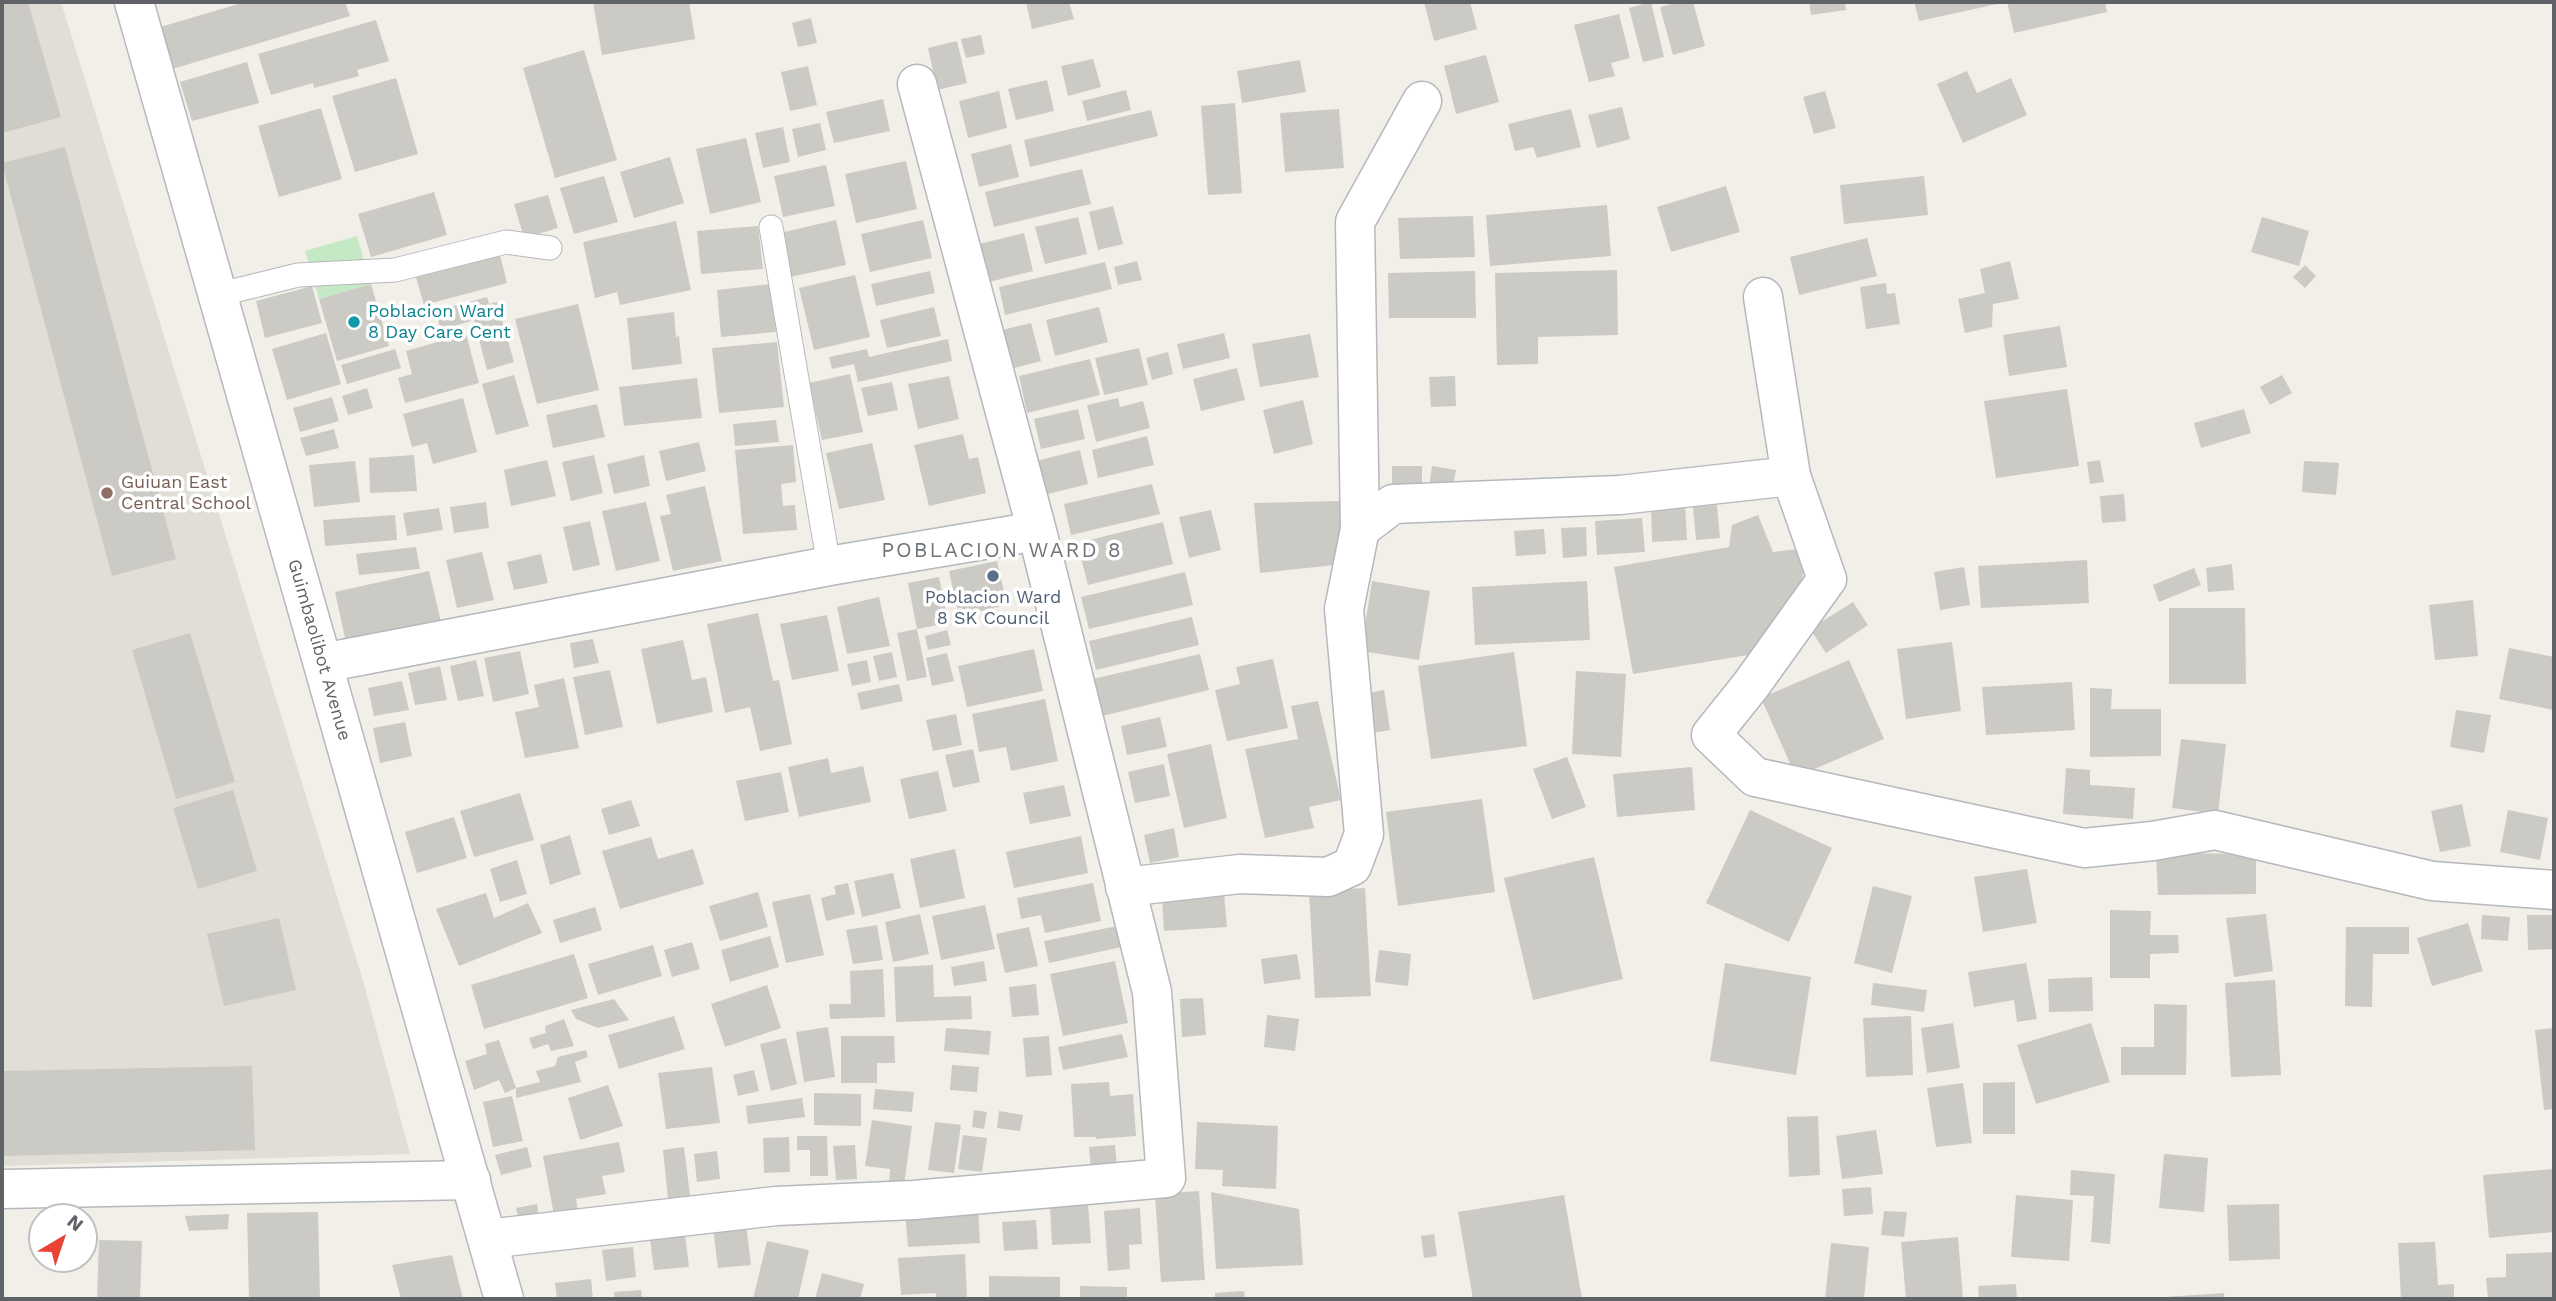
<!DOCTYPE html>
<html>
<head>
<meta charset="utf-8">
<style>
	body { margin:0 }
	#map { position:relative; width:2556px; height:1301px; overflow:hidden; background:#f1efe8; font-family:"Work Sans",sans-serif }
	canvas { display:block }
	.frame { position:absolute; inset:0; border:4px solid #5f6368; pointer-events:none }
	.north { position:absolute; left:28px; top:1203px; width:70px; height:70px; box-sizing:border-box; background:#fff; border:2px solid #bfc1c3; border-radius:50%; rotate:39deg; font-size:19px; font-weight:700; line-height:28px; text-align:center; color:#5f6368 }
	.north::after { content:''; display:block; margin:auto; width:24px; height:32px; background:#ea4335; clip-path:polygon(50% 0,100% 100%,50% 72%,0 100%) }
</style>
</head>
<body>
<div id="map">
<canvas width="2556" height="1301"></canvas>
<div class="frame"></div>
<div class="north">N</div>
</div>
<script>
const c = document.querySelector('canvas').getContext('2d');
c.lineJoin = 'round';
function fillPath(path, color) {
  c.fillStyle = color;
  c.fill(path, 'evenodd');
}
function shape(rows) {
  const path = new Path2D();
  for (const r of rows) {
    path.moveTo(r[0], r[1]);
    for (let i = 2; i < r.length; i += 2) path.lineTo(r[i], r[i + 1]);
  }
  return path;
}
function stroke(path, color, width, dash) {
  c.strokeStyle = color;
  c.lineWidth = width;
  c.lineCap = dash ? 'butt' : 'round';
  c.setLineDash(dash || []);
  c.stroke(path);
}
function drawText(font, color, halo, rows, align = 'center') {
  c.font = font + ' "Work Sans",sans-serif';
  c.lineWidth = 7;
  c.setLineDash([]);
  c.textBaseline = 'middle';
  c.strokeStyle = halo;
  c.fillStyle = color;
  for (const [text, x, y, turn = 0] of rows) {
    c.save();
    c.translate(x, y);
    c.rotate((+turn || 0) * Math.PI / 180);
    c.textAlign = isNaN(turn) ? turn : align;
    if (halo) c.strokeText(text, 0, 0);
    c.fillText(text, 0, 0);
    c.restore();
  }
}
const education = shape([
	[2,2,61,2,364,984,410,1154,2,1166]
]);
const green = shape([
	[357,236,371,284,319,299,305,251]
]);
const building = shape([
	[14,2,28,2,61,117,2,133,2,5],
	[245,2,345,2,350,16,169,70,157,28],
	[593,2,689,2,695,39,602,55],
	[1026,2,1069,2,1074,19,1032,29],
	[1424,2,1470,2,1477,29,1434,41],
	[1651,2,1664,57,1643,62,1629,8],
	[1680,2,1693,2,1705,46,1673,55,1660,7],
	[1809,2,1845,2,1846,10,1811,15],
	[1914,2,2002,2,2002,3,1919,21],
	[2007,2,2105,2,2107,12,2014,33],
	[1619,14,1630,58,1611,63,1615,76,1589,82,1574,25],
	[811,18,817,43,798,47,792,23],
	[376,20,389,61,357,70,359,76,314,88,313,83,271,95,258,54],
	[981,35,985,54,966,58,961,39],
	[957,41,967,83,937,90,928,48],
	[584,50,617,160,555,178,523,68],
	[1486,55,1499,102,1456,114,1444,66],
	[1093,59,1101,87,1068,96,1061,66],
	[1300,60,1306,92,1242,103,1237,71],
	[247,62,259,103,192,121,180,82],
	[808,66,817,105,790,111,781,72],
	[1967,71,1977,93,2011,78,2027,115,1963,143,1937,84],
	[396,78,418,154,355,172,332,96],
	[1047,80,1054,111,1016,120,1008,89],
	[1126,90,1131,110,1087,121,1082,101],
	[999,91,1007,128,968,138,959,101],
	[1825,91,1836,128,1814,134,1803,97],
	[883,99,890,131,834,143,826,112],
	[1235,103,1242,193,1208,195,1201,106],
	[1622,107,1630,139,1597,148,1588,115],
	[321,108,342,179,279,197,258,126],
	[1339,109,1344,168,1285,172,1280,113],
	[1571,109,1581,147,1537,158,1533,147,1515,151,1508,124],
	[1151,110,1158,136,1030,167,1024,140],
	[820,123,826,150,798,157,792,129],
	[783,127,790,162,763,168,755,133],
	[746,138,761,202,710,214,696,149],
	[1011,144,1019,177,979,187,971,154],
	[65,147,176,559,112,576,2,163],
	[670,157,684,203,634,218,620,172],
	[906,161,917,209,856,223,845,174],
	[826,165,835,206,783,217,774,176],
	[1082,169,1091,204,994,227,985,192],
	[604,176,618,222,574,234,560,188],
	[1924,176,1928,215,1844,224,1840,185],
	[1726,186,1740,232,1671,252,1657,207],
	[434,192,447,235,371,257,358,214],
	[548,195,558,228,524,238,514,204],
	[1607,205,1611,256,1490,266,1486,215],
	[1113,206,1123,244,1098,250,1089,212],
	[1473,216,1475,257,1400,259,1398,218],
	[1078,217,1087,254,1045,264,1035,227],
	[2262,217,2309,231,2299,266,2251,252],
	[836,220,846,265,790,277,780,233],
	[923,220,932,258,870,272,861,234],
	[676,221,691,290,620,305,617,292,595,298,583,242],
	[758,226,763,269,701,274,697,231],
	[1024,233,1033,271,989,282,979,244],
	[1867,238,1877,276,1799,295,1790,257],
	[499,251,507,283,424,305,415,274],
	[1137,261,1142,280,1118,285,1114,267],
	[2010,261,2019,299,1993,304,1992,327,1965,333,1958,299,1985,293,1980,269],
	[1105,262,1112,289,1005,315,999,287],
	[2305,265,2316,276,2305,288,2293,277],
	[1617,270,1618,335,1538,337,1538,364,1497,365,1495,273],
	[930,271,935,293,876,306,871,284],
	[1475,271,1476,318,1389,318,1388,273],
	[855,275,870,337,814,350,799,288],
	[1886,283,1887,294,1895,293,1900,324,1866,329,1860,287],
	[371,284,389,346,337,361,319,299],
	[771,284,776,332,721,337,717,290],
	[312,286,322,323,265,338,256,301],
	[487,297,489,304,497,302,514,362,487,370,474,320,441,330,435,311],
	[578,304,599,390,537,404,515,319],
	[934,307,941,336,887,348,880,320],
	[1099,307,1108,342,1055,356,1046,320],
	[674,312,676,337,679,336,682,364,632,370,627,318],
	[1031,323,1041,361,1011,369,1002,330],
	[2060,326,2067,367,2009,376,2003,335],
	[326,333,341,384,287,400,272,349],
	[1224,333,1230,358,1183,369,1177,344],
	[466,334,479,383,405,403,398,378,412,374,406,351],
	[1310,334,1319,377,1260,387,1252,344],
	[948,339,952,361,858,382,854,364,832,369,829,357,867,349,869,357],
	[777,342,784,407,719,413,712,348],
	[1139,348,1148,385,1104,395,1095,358],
	[395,349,401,368,347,384,341,365],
	[1168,352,1173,374,1152,380,1146,358],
	[1090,359,1100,395,1027,413,1019,376],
	[1237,368,1245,400,1201,411,1193,379],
	[850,374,863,432,822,440,809,383],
	[514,375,529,426,496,435,482,384],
	[2282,375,2292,393,2270,405,2260,387],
	[949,376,959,419,918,429,908,384],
	[1455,376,1456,406,1431,407,1429,377],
	[697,378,702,418,624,426,619,387],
	[892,382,898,410,868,416,861,388],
	[367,388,373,408,348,415,342,396],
	[2067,389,2079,466,1996,478,1984,401],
	[332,397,339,421,300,432,293,408],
	[463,398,477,452,433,464,427,443,412,447,403,414],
	[1118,398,1120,407,1143,401,1150,428,1096,442,1087,405],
	[1303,400,1313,444,1274,454,1263,410],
	[597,404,605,437,553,448,546,415],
	[1078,409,1085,439,1041,449,1034,419],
	[2244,409,2251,433,2201,448,2194,423],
	[776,420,779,442,735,446,733,424],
	[334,429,339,448,306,456,300,438],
	[963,434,969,459,978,457,986,493,929,506,914,445],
	[1147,436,1154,465,1098,478,1092,450],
	[699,442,706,471,666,481,659,451],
	[872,443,885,500,839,509,826,453],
	[793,445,796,482,781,484,783,506,795,505,797,530,743,534,735,450],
	[1080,450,1088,484,1044,495,1036,461],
	[414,455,417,491,370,493,369,458],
	[594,455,603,493,571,501,562,462],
	[644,455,650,486,614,494,607,464],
	[547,460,556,496,511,506,504,470],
	[2100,460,2104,482,2090,484,2087,462],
	[355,461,360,502,314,507,309,465],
	[2304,461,2339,463,2336,495,2302,492],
	[1392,466,1422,466,1422,496,1392,496],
	[1432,466,1456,470,1452,492,1429,488],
	[1152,484,1160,514,1071,535,1064,504],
	[705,486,722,561,673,571,660,516,671,514,666,495],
	[2124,494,2126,521,2102,523,2100,496],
	[1341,501,1344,564,1260,573,1254,503],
	[486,502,489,528,454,533,450,507],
	[646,502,660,561,616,571,602,511],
	[1685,504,1687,540,1652,542,1651,506],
	[1717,505,1720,538,1696,540,1693,507],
	[439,508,443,530,407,536,403,513],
	[1211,510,1221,550,1189,558,1179,517],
	[395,515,397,540,325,546,323,520],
	[1758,515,1773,552,1806,548,1800,597,1776,633,1748,655,1633,674,1614,567,1729,547,1732,525],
	[1642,518,1645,552,1597,555,1595,521],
	[590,521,600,565,573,571,563,527],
	[1163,522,1173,564,1088,585,1077,543],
	[1586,527,1587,556,1563,558,1561,528],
	[1544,529,1546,554,1516,556,1514,531],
	[416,547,420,569,359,575,356,554],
	[482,552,494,600,457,608,446,560],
	[541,554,548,583,514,590,507,562],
	[2087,560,2089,603,1981,608,1978,566],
	[997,561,1007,605,959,616,949,571],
	[2232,564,2234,590,2208,592,2206,568],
	[1964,567,1970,605,1940,610,1934,572],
	[2194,568,2201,585,2159,602,2153,585],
	[429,571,442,626,347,647,335,592],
	[1185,572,1193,605,1089,629,1081,597],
	[939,577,948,623,917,629,908,583],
	[1372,581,1430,591,1419,660,1361,651],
	[1587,581,1590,640,1475,645,1472,587],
	[879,597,890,646,847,654,837,607],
	[2473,600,2478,656,2435,660,2429,605],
	[1853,602,1868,625,1826,653,1810,629],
	[2169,608,2245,608,2246,684,2169,684],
	[758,613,773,681,779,680,792,744,760,751,750,707,725,713,707,624],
	[827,615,839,671,792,680,780,624],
	[1192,617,1199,645,1096,670,1089,641],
	[917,629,927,677,907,681,897,633],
	[947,630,951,645,928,650,925,636],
	[190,633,235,782,176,799,132,650],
	[593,639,599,663,574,668,570,643],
	[683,640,692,680,706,677,713,712,657,724,641,649],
	[1952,642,1961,711,1906,719,1897,649],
	[2509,648,2554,657,2554,710,2499,699],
	[1034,649,1043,691,967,707,958,666],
	[520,651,529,694,493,702,484,658],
	[892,652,897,677,879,681,873,656],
	[1514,652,1527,746,1431,759,1418,666],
	[947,653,954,681,932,686,926,658],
	[1200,654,1209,690,1102,716,1093,679],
	[1273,659,1288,728,1227,741,1215,690,1240,684,1236,667],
	[476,660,484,696,458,701,450,666],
	[867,660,871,682,852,686,847,664],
	[1849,660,1884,739,1796,777,1761,698],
	[440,666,447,700,415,705,408,673],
	[610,670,623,727,585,735,573,677],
	[1576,671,1626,674,1621,757,1572,754],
	[564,678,579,748,525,758,515,712,539,707,534,685],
	[402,681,409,710,374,716,368,688],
	[2072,682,2075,730,1986,735,1982,687],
	[899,684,903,701,861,710,857,693],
	[2090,688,2112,689,2111,709,2161,709,2161,756,2090,757],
	[1384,690,1390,730,1366,734,1359,695],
	[1045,699,1058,761,1011,771,1006,747,979,752,972,714],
	[1318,701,1341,800,1309,807,1314,828,1265,838,1245,749,1298,739,1291,706],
	[2456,710,2491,715,2484,753,2450,747],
	[956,714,962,745,933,751,926,720],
	[1160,717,1167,747,1127,755,1121,726],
	[405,722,412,756,380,763,373,728],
	[2181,739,2226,744,2218,814,2172,808],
	[1211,744,1227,818,1184,828,1167,754],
	[973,749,980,782,953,788,945,755],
	[1567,757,1586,807,1552,819,1533,769],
	[828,758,831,773,863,766,871,802,799,817,788,767],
	[1164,764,1170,796,1135,803,1128,772],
	[1692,767,1695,810,1617,817,1613,774],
	[2066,768,2090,770,2090,785,2135,788,2133,819,2063,814],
	[938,771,947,811,909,819,900,779],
	[781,772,789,812,745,821,736,781],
	[1064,785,1071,816,1030,824,1023,793],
	[233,790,257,871,198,889,173,808],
	[520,793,534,840,474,857,460,811],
	[1482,799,1495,892,1398,906,1386,812],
	[631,800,640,826,609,835,601,809],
	[2462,804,2471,846,2440,852,2431,811],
	[1750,810,1832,848,1789,942,1706,903],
	[2508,810,2548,818,2540,860,2500,852],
	[454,817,467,858,417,873,405,832],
	[1174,828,1179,857,1150,863,1144,835],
	[570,835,581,874,550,885,540,845],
	[1081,836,1088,873,1014,888,1006,852],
	[651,837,658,859,693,849,704,884,620,909,602,851],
	[955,849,965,898,920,908,910,859],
	[2156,853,2256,854,2256,894,2158,895],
	[1594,857,1623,979,1533,1000,1504,878],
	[517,860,527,894,500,902,490,869],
	[2027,869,2037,923,1983,932,1974,877],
	[893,873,901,908,862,917,854,881],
	[848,883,855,914,826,921,821,898,836,894,834,886],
	[1093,883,1101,921,1045,933,1041,915,1021,919,1017,898],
	[1873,886,1912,896,1892,973,1854,963],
	[1365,888,1371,996,1315,998,1309,891],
	[758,892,768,927,720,941,709,906],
	[486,893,494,918,528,903,542,933,459,966,436,909],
	[1224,893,1227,927,1164,931,1162,897],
	[810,894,824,955,786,963,772,902],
	[985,905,995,949,941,960,932,916],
	[595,907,602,930,560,943,553,920],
	[2110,910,2151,911,2150,935,2178,935,2179,953,2150,954,2150,978,2110,978],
	[920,914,929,954,893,962,885,922],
	[2266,914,2273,971,2234,977,2226,918],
	[2482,915,2510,917,2508,941,2481,939],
	[2527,915,2554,915,2554,949,2528,950],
	[279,918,296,990,224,1006,207,934],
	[2468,923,2483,971,2432,986,2417,938],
	[877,925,883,960,853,964,846,930],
	[1122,925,1126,946,1049,963,1044,941],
	[1029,927,1038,966,1005,973,996,934],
	[2346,927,2409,927,2409,954,2373,954,2372,1007,2345,1006],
	[770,936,779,967,730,982,721,950],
	[692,942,700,969,672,977,664,950],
	[653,945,662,976,598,995,588,964],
	[1379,950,1411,954,1408,986,1375,982],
	[574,954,588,998,484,1029,471,985],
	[1297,954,1301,979,1264,984,1261,959],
	[984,961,987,981,954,986,951,967],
	[1115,961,1128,1023,1063,1036,1050,974],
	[1725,963,1811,977,1796,1075,1710,1061],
	[2026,963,2037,1019,2017,1022,2014,1000,1974,1007,1968,972],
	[933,965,934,997,971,996,972,1019,896,1022,894,967],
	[883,969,885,1017,830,1019,829,1004,851,1004,850,971],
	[2092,977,2093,1011,2049,1012,2048,979],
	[2275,980,2281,1075,2231,1077,2225,983],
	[1873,983,1927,990,1924,1012,1871,1005],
	[1036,984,1039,1015,1012,1017,1009,987],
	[767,985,781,1028,725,1047,711,1004],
	[1203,998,1206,1035,1182,1037,1180,999],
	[614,999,629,1020,598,1028,576,1019,571,1010],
	[2154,1004,2187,1005,2186,1075,2121,1075,2121,1047,2154,1047],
	[1267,1015,1299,1019,1295,1051,1264,1047],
	[674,1016,685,1049,619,1069,608,1035],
	[1911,1016,1913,1075,1866,1077,1863,1018],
	[564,1019,574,1046,551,1051,548,1044,533,1049,529,1038,546,1033,545,1026],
	[1953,1023,1960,1068,1927,1073,1921,1028],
	[2091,1023,2110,1082,2036,1104,2017,1045],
	[828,1027,835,1077,804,1082,796,1032],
	[946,1028,991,1031,989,1055,944,1051],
	[2554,1028,2554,1109,2544,1110,2535,1030],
	[1122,1034,1128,1057,1063,1070,1058,1047],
	[841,1036,894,1036,895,1063,877,1063,877,1083,841,1083],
	[1049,1036,1052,1075,1026,1077,1023,1038],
	[786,1038,797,1084,771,1091,760,1044],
	[499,1040,516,1088,540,1082,536,1071,555,1066,558,1057,586,1050,588,1057,575,1062,581,1082,516,1098,516,1088,505,1093,499,1080,474,1090,465,1061,487,1054,485,1044],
	[952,1065,979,1067,977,1092,950,1090],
	[252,1066,255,1150,2,1156,2,1071],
	[712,1067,720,1123,666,1129,658,1073],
	[754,1070,759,1091,738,1096,733,1075],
	[1109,1082,1110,1096,1133,1094,1136,1136,1096,1139,1096,1137,1074,1137,1071,1084],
	[2015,1082,2015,1134,1983,1134,1983,1083],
	[1963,1083,1972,1143,1936,1147,1927,1088],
	[608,1085,623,1126,580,1140,568,1098],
	[875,1089,914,1092,912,1112,873,1109],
	[814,1093,861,1094,861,1126,814,1125],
	[512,1096,523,1141,493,1147,483,1102],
	[802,1098,805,1117,748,1124,746,1106],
	[974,1110,987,1112,984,1129,972,1127],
	[999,1111,1023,1115,1020,1131,997,1128],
	[1818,1116,1820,1175,1789,1177,1787,1117],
	[872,1120,912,1126,904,1185,889,1183,890,1169,865,1166],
	[935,1122,961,1125,954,1173,928,1170],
	[1197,1122,1278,1126,1276,1189,1222,1186,1223,1170,1195,1169],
	[1876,1130,1883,1174,1842,1179,1836,1136],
	[963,1135,987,1138,982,1172,958,1169],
	[797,1136,827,1136,828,1176,810,1176,810,1150,797,1150],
	[789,1137,790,1172,764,1173,763,1138],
	[619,1142,625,1172,602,1176,606,1194,576,1199,578,1210,554,1215,543,1156],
	[855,1145,857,1179,836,1180,833,1146],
	[1115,1145,1117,1167,1091,1170,1089,1147],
	[527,1147,532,1167,501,1175,495,1155],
	[684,1147,690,1196,668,1199,663,1150],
	[717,1151,720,1179,697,1182,694,1154],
	[2164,1154,2208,1158,2204,1212,2159,1208],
	[2554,1169,2554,1232,2489,1238,2483,1175],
	[2071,1170,2115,1174,2110,1244,2091,1242,2094,1196,2070,1195],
	[1871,1187,1873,1214,1844,1216,1842,1189],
	[1199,1191,1205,1280,1161,1282,1155,1194],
	[1211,1192,1299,1209,1303,1265,1216,1269],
	[1564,1195,1582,1299,1473,1299,1458,1212],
	[2016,1195,2073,1200,2069,1261,2011,1257],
	[537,1204,540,1224,520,1228,516,1208],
	[1088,1204,1091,1243,1052,1245,1050,1206],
	[2279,1204,2280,1259,2229,1261,2227,1205],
	[978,1207,980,1243,908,1247,905,1212],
	[1140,1208,1142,1244,1129,1245,1130,1269,1108,1271,1104,1211],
	[1884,1211,1907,1212,1904,1237,1881,1235],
	[318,1212,320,1299,249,1299,247,1213],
	[229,1214,228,1229,189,1231,185,1216],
	[1036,1220,1038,1249,1004,1251,1002,1222],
	[746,1224,751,1265,718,1268,713,1228],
	[1434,1234,1437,1256,1424,1258,1421,1236],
	[685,1235,689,1267,654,1270,650,1239],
	[1958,1237,1963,1299,1906,1299,1901,1242],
	[99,1240,142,1241,140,1299,97,1299],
	[767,1241,809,1250,798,1299,753,1299],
	[2435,1242,2438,1285,2454,1284,2454,1299,2401,1299,2398,1243],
	[1831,1243,1869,1247,1864,1299,1825,1299],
	[633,1247,636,1277,606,1281,602,1250],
	[2554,1252,2554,1299,2488,1299,2486,1278,2506,1277,2506,1254],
	[965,1254,967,1299,936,1299,936,1293,901,1295,898,1258],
	[452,1255,463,1299,401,1299,392,1265],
	[822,1273,864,1284,860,1299,815,1299],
	[989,1276,1060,1277,1060,1299,989,1299],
	[591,1279,593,1299,557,1299,555,1283],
	[2016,1284,2017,1299,1979,1299,1978,1286],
	[1080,1286,1127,1287,1127,1299,1080,1299],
	[641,1290,642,1299,615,1299,614,1292],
	[1244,1291,1245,1299,1215,1299,1215,1293],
	[2224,1293,2225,1299,2165,1299,2164,1297]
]);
const service = shape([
	[771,227,829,566],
	[217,295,298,275,395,270,506,242,550,248]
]);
const minor = shape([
	[1763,297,1791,476,1827,579,1751,685,1711,735,1755,777,2084,848,2153,841,2215,830,2432,881,2554,890],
	[1360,529,1355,222,1422,101],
	[323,663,829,566,1037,531],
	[1125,887,1240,874,1328,877,1352,866,1364,834,1344,609,1360,529,1393,504,1620,495,1791,476],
	[2,1189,471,1180],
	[487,1239,776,1206,914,1200,1166,1178,1152,992,1037,531,917,84]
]);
const tertiary = shape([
	[134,2,504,1299]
]);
const markers = [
	[354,322,7,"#0f9aa8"],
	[107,493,7,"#8d6e63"],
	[993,576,7,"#5c6f8a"]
];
const cultureNames = [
	["Poblacion Ward",368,312],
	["8 Day Care Cent",368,333]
];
const educationNames = [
	["Guiuan East",121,483],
	["Central School",121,504]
];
const serviceNames = [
	["Poblacion Ward",993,598],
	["8 SK Council",993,619]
];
const streetNames = [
	["Guimbaolibot Avenue",319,650,74]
];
const quarterNames = [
	["POBLACION WARD 8",1002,551]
];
fillPath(education, '#e1ded6');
fillPath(green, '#c5e8c5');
fillPath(building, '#cccac5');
stroke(service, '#b5b8bc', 25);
stroke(minor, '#b5b8bc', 41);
stroke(tertiary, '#b5b8bc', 41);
stroke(service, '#fff', 23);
stroke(minor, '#fff', 38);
stroke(tertiary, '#fff', 38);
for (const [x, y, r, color] of markers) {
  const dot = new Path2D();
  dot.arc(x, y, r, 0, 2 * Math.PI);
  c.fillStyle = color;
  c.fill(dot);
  stroke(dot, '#fff', 2.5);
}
drawText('18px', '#0d838f', '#fff', cultureNames, 'left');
drawText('18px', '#785e54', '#fff', educationNames, 'left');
drawText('18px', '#4e5e75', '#fff', serviceNames);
drawText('18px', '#5f6368', '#fff', streetNames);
c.letterSpacing = '2px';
drawText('21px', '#70757a', '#fff', quarterNames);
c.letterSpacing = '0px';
</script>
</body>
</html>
